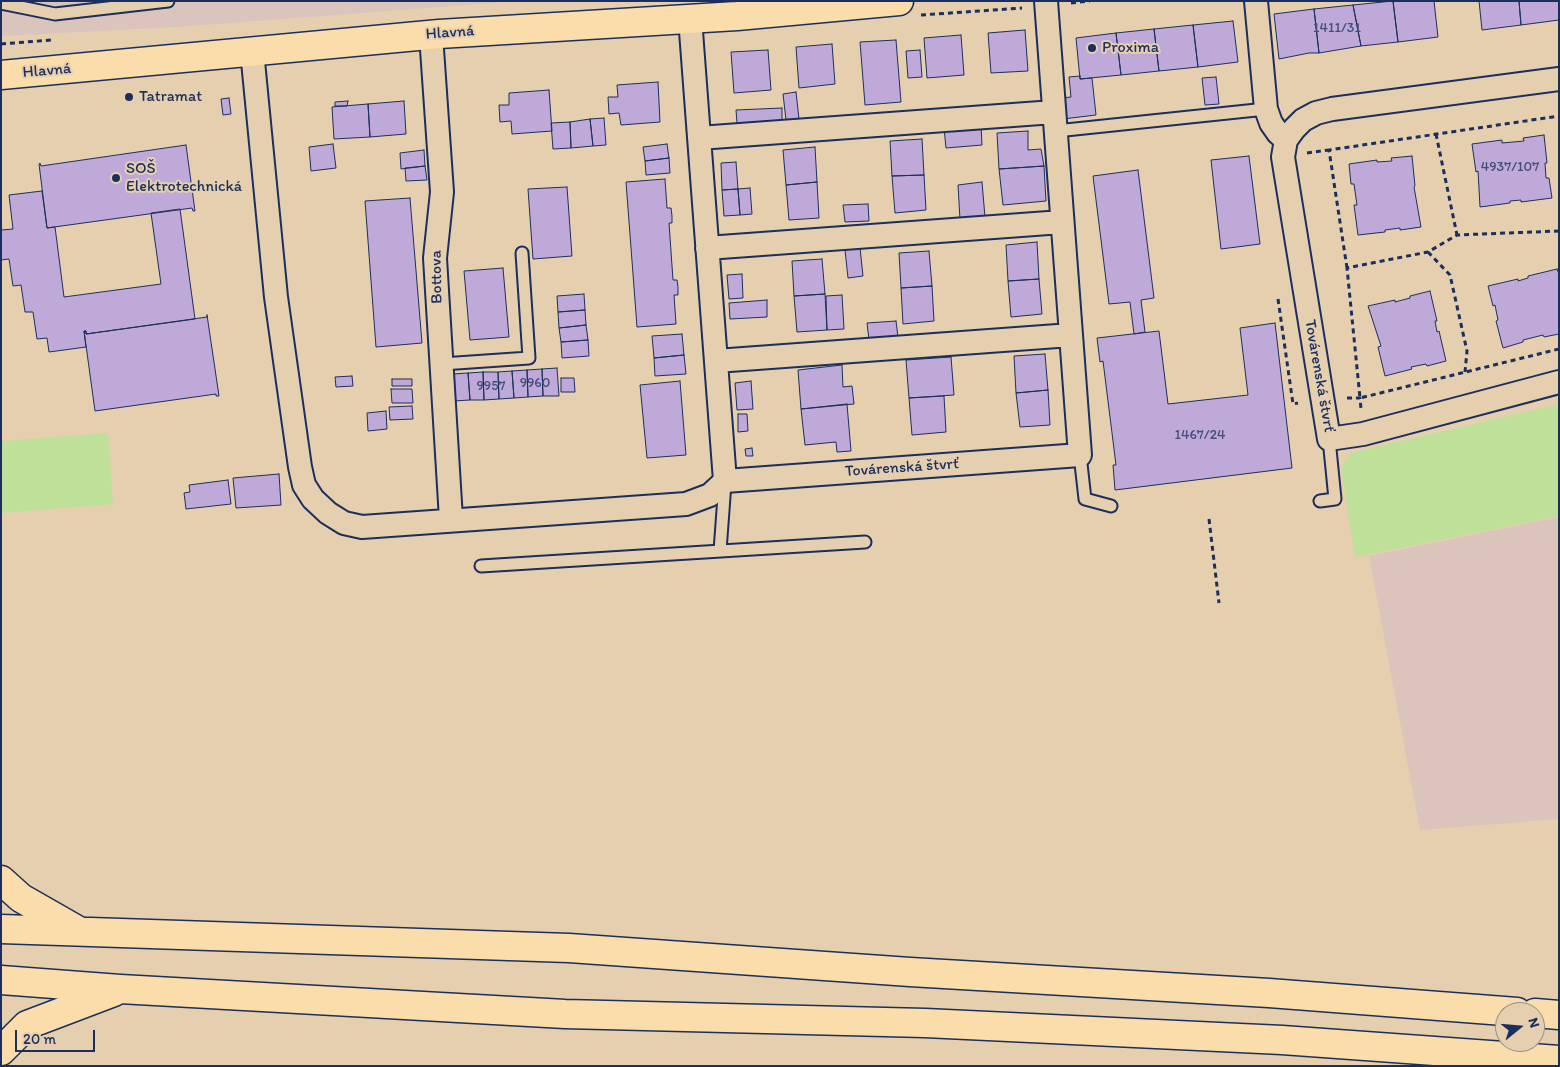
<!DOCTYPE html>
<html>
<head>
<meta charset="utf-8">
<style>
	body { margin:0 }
	#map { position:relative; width:1560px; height:1067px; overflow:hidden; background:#e6cfaf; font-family:Itim,sans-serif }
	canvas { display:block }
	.frame { position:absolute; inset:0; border:2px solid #1b2f5e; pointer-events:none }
	.north { position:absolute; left:1495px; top:1002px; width:50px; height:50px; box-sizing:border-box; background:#e6cfaf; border:1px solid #958f8f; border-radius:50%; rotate:73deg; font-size:14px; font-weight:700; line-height:20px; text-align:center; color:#1b2f5e }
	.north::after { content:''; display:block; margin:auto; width:18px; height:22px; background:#1b2f5e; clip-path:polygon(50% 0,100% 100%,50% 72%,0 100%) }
	.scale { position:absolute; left:15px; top:1030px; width:80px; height:22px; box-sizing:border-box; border:2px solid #1b2f5e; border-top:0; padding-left:6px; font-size:15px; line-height:18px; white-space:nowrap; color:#1b2f5e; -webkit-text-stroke:4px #e6cfaf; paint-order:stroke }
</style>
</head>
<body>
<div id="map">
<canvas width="1560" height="1067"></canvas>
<div class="frame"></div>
<div class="north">N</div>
<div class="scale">20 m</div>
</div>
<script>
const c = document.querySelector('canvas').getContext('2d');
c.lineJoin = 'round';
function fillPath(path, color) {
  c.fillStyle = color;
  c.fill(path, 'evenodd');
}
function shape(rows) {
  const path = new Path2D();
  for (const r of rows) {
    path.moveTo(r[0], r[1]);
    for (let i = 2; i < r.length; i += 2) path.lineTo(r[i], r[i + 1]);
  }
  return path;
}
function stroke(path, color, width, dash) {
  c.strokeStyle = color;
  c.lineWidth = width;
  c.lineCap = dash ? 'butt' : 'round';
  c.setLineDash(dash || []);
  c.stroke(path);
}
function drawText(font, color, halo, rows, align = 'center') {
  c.font = font + ' Itim,sans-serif';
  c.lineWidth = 4;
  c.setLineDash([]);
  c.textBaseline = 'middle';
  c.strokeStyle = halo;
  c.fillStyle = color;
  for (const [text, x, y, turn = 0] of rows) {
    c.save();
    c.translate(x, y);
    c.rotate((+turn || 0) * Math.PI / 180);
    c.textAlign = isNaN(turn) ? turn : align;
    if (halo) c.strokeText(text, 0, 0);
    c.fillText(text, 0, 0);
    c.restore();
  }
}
const built = shape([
	[1,1,518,1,177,27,1,36],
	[1559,517,1559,819,1420,830,1369,556]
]);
const green = shape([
	[1559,404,1559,516,1355,557,1341,468,1351,453],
	[108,433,113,504,1,513,1,441]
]);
const building = shape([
	[1393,1,1434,1,1438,37,1398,42,1393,1],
	[1393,1,1398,42,1361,46,1353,5,1393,1],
	[1479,1,1519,1,1521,25,1482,30,1479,1],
	[1519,1,1559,1,1559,20,1521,25,1519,1],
	[1353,5,1361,46,1319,53,1314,9,1353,5],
	[1314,9,1319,53,1309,53,1279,59,1274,14,1314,9],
	[1233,21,1238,62,1198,67,1193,25,1233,21],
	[1193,25,1198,67,1159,71,1154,29,1193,25],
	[1154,29,1159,71,1121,75,1116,33,1154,29],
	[1025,30,1028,71,991,73,988,33,1025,30],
	[1116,33,1121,75,1080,79,1076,38,1116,33],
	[961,35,964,75,927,78,924,38,961,35],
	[896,40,901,102,865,105,860,42,896,40],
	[832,44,835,84,799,88,796,47,832,44],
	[768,50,771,90,734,93,731,52,768,50],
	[920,50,922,77,908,78,906,51,920,50],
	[1080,76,1080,79,1092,78,1096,115,1063,119,1061,98,1071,97,1069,77,1080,76],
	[1216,77,1219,104,1205,105,1202,78,1216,77],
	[658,82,660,122,621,125,619,113,609,114,608,97,618,97,617,85,658,82],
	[549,90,552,131,512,134,511,121,500,122,499,105,509,105,509,93,549,90],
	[796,92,799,119,786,120,783,94,796,92],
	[229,98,231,114,223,115,221,99,229,98],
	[348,101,347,106,335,106,335,102,348,101],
	[404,101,406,134,370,137,368,104,404,101],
	[368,104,370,137,334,139,332,107,368,104],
	[782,108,782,121,737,123,736,110,782,108],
	[604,118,606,145,593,146,590,119,604,118],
	[590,119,593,146,571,148,570,122,590,119],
	[570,122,571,148,553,149,551,123,570,122],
	[981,125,982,145,946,148,944,128,981,125],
	[1028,131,1028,150,1041,149,1044,166,999,169,997,133,1028,131],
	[1544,135,1547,163,1545,163,1546,178,1549,178,1552,198,1521,202,1521,200,1510,201,1510,203,1480,207,1478,171,1476,172,1472,144,1502,140,1502,143,1524,141,1523,138,1544,135],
	[922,139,924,175,892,176,890,141,922,139],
	[333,144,336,168,311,171,309,147,333,144],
	[667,144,669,158,645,161,643,147,667,144],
	[186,145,195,211,193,211,192,208,47,228,39,164,40,163,41,166,186,145],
	[815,147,817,182,786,185,783,150,815,147],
	[424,150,425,166,401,169,400,153,424,150],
	[1249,156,1260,244,1221,249,1211,160,1249,156],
	[1412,156,1415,186,1414,187,1421,227,1400,230,1400,228,1385,230,1385,232,1358,235,1354,205,1357,205,1354,184,1351,184,1349,164,1377,160,1377,162,1392,161,1391,158,1412,156],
	[669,158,670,173,646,175,645,161,669,158],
	[736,162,738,189,722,190,721,163,736,162],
	[425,166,427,180,406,181,405,168,425,166],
	[1044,166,1046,201,1003,205,999,169,1044,166],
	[1138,170,1154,298,1141,300,1145,332,1134,334,1130,302,1109,304,1093,176,1138,170],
	[924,175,926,210,895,213,892,176,924,175],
	[665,179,667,208,671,208,672,216,672,223,669,223,673,280,677,280,678,287,678,295,674,295,676,324,637,327,626,182,665,179],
	[817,182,819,218,789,220,786,185,817,182],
	[982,182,985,217,960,220,958,185,982,182],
	[567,187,572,256,533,259,528,189,567,187],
	[750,188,752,214,740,215,738,189,750,188],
	[738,189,740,215,724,216,722,190,738,189],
	[42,191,47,228,55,227,64,297,161,284,151,213,180,209,195,319,86,334,86,331,84,331,86,347,49,352,47,338,37,339,33,312,25,312,21,285,13,286,9,259,1,260,1,230,13,229,9,195,42,191],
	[410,198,422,343,376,347,365,201,410,198],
	[868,204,869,221,845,222,843,205,868,204],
	[1037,242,1039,279,1008,281,1006,245,1037,242],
	[860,248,863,276,848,278,845,250,860,248],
	[929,251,932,286,901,288,899,253,929,251],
	[822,259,825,294,794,296,792,261,822,259],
	[503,268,509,337,470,340,464,271,503,268],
	[1557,269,1559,274,1559,334,1544,337,1543,335,1523,340,1523,342,1503,348,1496,321,1498,320,1495,305,1493,306,1488,286,1518,279,1518,281,1528,278,1528,276,1557,269],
	[742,274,743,298,729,299,727,275,742,274],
	[1039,279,1042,314,1011,317,1008,281,1039,279],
	[932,286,934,321,903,324,901,288,932,286],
	[1430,291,1437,321,1435,321,1437,332,1439,331,1446,361,1427,366,1426,364,1411,367,1412,369,1385,376,1378,347,1381,346,1368,306,1395,300,1395,302,1410,298,1410,296,1430,291],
	[584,294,585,310,558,312,557,296,584,294],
	[825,294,827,330,797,332,794,296,825,294],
	[842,295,844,329,827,330,826,296,842,295],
	[767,300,767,317,730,319,729,303,767,300],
	[585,310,586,325,559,328,558,312,585,310],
	[207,315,219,396,216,396,216,394,95,411,84,331,86,331,86,334,207,317,207,315],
	[896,321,898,337,869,340,867,323,896,321],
	[1275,323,1292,468,1115,490,1113,465,1116,465,1103,361,1100,362,1097,338,1159,331,1168,404,1248,395,1240,328,1275,323],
	[586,325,588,340,561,342,559,328,586,325],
	[682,334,684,355,654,358,652,336,682,334],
	[588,340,589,356,562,358,561,342,588,340],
	[1045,354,1048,390,1016,393,1014,356,1045,354],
	[684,355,686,374,655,376,654,358,684,355],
	[951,357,954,395,909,398,906,360,951,357],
	[842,365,843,387,852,386,854,404,801,409,798,370,842,365],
	[557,368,559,396,543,396,542,369,557,368],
	[542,369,543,396,528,397,527,370,542,369],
	[527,370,528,397,514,398,512,371,527,370],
	[512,371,514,398,499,399,498,372,512,371],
	[483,372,498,372,499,399,484,400,483,372],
	[483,372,484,400,470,400,468,373,483,372],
	[468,373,470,400,454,401,452,374,468,373],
	[352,376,353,386,336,387,335,377,352,376],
	[561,378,574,378,575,392,561,392,561,378],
	[392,379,412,379,412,386,392,386,392,379],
	[680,381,686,455,647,458,640,385,680,381],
	[751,381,753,409,737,410,735,383,751,381],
	[391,389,412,389,413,403,392,403,391,389],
	[1048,390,1050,425,1020,427,1016,393,1048,390],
	[944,396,946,432,912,435,909,398,944,396],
	[847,404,851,451,837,452,836,442,805,445,801,409,847,404],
	[412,406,413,419,390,420,389,407,412,406],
	[386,411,387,429,368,431,367,413,386,411],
	[738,414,747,414,748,431,738,432,738,414],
	[752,448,753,456,746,456,745,449,752,448],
	[279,474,281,505,236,508,233,478,279,474],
	[228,480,231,504,186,509,184,493,190,492,189,485,228,480]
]);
const path = shape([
	[1071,3,1090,1],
	[921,15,1022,8],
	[1,44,51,40],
	[1436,134,1457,235],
	[1307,153,1329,150],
	[1559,231,1457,235,1428,252,1347,268,1360,398,1559,349],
	[1428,252,1450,275,1467,351,1465,372],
	[1347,268,1329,150,1559,116],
	[1278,299,1293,404,1298,403],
	[1347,398,1360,398,1361,409],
	[1209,519,1219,603]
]);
const service = shape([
	[1,3,55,14,168,1],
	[1056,131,1266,109],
	[442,364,529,358,522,253],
	[1080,455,1085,499,1111,506],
	[1320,501,1335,499,1329,439],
	[720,551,725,483],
	[481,566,865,542]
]);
const minor = shape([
	[1256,1,1266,109,1271,123,1278,133,1286,140],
	[690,18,725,481],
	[431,35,442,192,435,258,451,519],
	[252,51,276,297,300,467,304,485,313,499,328,513,344,523,362,527,686,504,710,495,725,481],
	[1559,79,1332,109,1316,113,1303,120,1294,129,1286,140,1283,157,1329,439,1363,434,1559,382],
	[699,138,1054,112],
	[707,248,1062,222],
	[716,361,1071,335],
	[725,481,1080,455,1046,1]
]);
const primary = shape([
	[1,75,439,34,737,16,899,1],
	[1,880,21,898,77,930],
	[1,929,569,948,910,972,1269,993,1517,1012],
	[1,980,120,989,565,1014,925,1023,1282,1040,1559,1060],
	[1535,1013,1559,1015],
	[1,1051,27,1025,114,992]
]);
const markers = [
	[1092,48,5,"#1b2f5e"],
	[129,97,5,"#1b2f5e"],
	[116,178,5,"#1b2f5e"]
];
const numberNames = [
	["1411/31",1337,28],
	["4937/107",1510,167],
	["9960",535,383],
	["9957",491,386],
	["1467/24",1200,435]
];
const streetNames = [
	["Hlavná",450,33,-4],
	["Hlavná",47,71,-5],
	["Bottova",437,277,-91],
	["Továrenská štvrť",1319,376,80],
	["Továrenská štvrť",902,468,-4]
];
const poiNames = [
	["Proxima",1102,48],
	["Tatramat",139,97],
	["SOŠ",126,169],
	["Elektrotechnická",126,187]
];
fillPath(built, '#dac4bb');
fillPath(green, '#bee099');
fillPath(building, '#bea9d8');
stroke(building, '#1b2f5e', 1);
stroke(service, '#1b2f5e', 15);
stroke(minor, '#1b2f5e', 26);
stroke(primary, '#1b2f5e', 31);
stroke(path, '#1b2f5e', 3, [5, 4]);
stroke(service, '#e6cfaf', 11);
stroke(minor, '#e6cfaf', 22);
stroke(primary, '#fbddab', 28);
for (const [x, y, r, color] of markers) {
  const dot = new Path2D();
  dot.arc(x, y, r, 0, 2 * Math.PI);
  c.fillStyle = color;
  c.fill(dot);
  stroke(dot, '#e6cfaf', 2);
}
drawText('14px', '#444e7c', null, numberNames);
drawText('16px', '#1b2f5e', '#e6cfaf', streetNames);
drawText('16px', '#1b2f5e', '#e6cfaf', poiNames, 'left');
</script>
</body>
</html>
